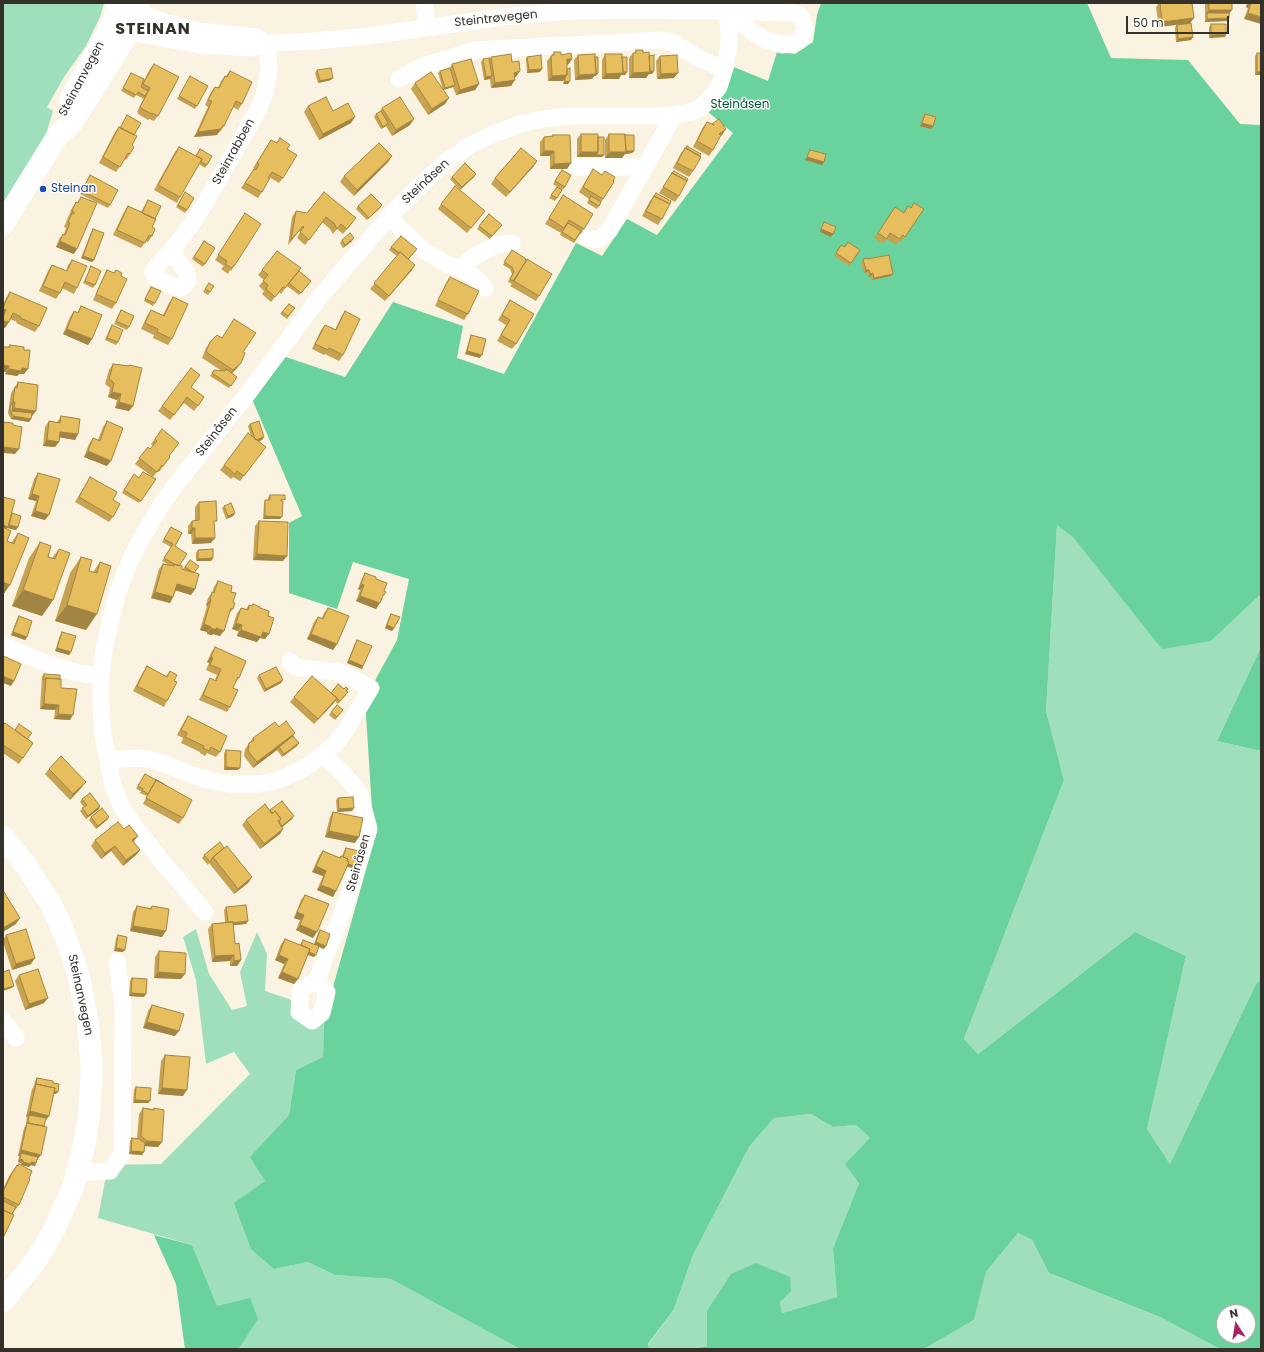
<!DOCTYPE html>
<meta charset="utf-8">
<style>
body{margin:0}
#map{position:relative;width:1264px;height:1352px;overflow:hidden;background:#fbf3e1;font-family:Poppins,sans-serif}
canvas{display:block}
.frame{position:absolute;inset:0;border:4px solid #34312a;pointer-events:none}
.north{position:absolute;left:1216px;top:1304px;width:40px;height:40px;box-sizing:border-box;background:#fff;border:1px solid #aeadaa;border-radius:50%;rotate:348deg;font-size:11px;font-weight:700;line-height:16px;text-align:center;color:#34312a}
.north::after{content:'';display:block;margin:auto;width:14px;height:18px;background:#ac2266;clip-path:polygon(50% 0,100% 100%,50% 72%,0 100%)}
.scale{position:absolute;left:1126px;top:16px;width:103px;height:18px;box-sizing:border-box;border:2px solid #34312a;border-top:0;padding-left:5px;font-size:12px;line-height:14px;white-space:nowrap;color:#34312a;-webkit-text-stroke:3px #fff;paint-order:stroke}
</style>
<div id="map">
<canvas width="1264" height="1352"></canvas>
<div class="frame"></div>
<div class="north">N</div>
<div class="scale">50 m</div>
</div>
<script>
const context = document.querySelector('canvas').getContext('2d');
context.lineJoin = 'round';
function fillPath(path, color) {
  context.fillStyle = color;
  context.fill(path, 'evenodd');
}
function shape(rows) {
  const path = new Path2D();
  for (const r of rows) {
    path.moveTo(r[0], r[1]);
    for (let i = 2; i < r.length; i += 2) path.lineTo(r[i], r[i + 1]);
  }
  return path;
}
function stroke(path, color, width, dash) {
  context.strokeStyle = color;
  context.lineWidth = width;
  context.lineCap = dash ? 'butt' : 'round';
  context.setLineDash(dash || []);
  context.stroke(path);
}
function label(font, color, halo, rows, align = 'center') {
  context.font = font + ' Poppins,sans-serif';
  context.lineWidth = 3;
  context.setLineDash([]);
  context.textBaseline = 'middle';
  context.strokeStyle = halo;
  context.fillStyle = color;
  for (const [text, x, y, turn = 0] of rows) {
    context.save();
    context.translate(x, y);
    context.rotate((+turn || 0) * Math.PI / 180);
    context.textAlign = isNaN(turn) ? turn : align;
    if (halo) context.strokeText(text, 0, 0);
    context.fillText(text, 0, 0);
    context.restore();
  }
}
const green = shape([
 [3,3,104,3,100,17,86,46,64,77,47,107,53,111,44,141,3,212],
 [1057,524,1211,641,1261,594,1261,647,1217,741,1261,751,1261,979,1256,984,1170,1164,1147,1129,1186,956,1135,932,978,1054,964,1039,1064,780,1046,711],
 [196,929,209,974,232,1010,247,1006,240,972,257,932,267,954,265,991,289,999,324,1019,323,1057,296,1070,289,1115,251,1157,265,1181,274,1269,308,1262,335,1275,391,1279,520,1349,240,1349,217,1307,192,1245,98,1218,108,1165,161,1164,250,1074,234,1052,206,1064,196,980,183,937],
 [811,1114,833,1127,856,1125,870,1138,859,1183,833,1248,837,1297,782,1313,780,1302,707,1311,707,1346,689,1349,649,1349,648,1345,674,1309,693,1255,749,1147,774,1118],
 [1018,1233,1032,1240,1049,1273,1160,1317,1220,1349,924,1349,974,1320,986,1272]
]);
const forest = shape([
 [821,3,1087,3,1111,58,1188,60,1240,124,1261,125,1261,594,1211,641,1162,649,1073,537,1057,525,1046,711,1064,780,964,1039,978,1054,1135,932,1186,956,1147,1129,1170,1164,1256,984,1261,979,1261,1349,1220,1349,1160,1317,1049,1273,1032,1240,1018,1233,986,1272,974,1320,924,1349,689,1349,707,1346,707,1311,731,1274,756,1263,790,1277,791,1291,780,1302,782,1313,837,1297,833,1248,859,1183,845,1164,870,1138,856,1125,833,1127,811,1114,774,1118,749,1147,693,1255,674,1309,648,1344,649,1349,520,1349,391,1279,335,1275,308,1262,274,1269,251,1249,234,1203,265,1181,250,1157,289,1115,296,1070,323,1057,324,1019,374,841,365,699,397,640,409,579,353,562,337,609,289,593,289,523,302,516,249,392,277,354,345,377,393,302,463,326,457,358,504,374,576,243,602,256,627,219,657,235,733,133,707,111,734,67,768,81,777,52,795,54,813,42,817,15],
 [1224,1312,1248,1312,1248,1336,1224,1336],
 [1261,647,1261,751,1217,741],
 [154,1235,192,1245,217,1306,250,1298,258,1319,239,1348,240,1349,185,1349,176,1284]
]);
const minor = shape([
 [424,3,427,27],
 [267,43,256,37,198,31,167,23,136,12,115,16,128,32,200,45,252,48,267,43,314,41,361,37,503,17,569,11,631,10,726,11,754,33,764,39,782,45,795,43,799,41,804,34,805,29,803,21,800,16,796,13,726,11,729,28,729,44,725,68,719,87,712,96,704,105,697,110,687,113,663,116,570,116,543,119,521,124,491,135,469,146,447,161,422,184,389,217,319,298,249,392,177,483,160,507,135,550,123,578,116,599,104,649,101,676,101,705,103,735,108,760,137,758,148,759,163,763,192,775,212,781,229,784,258,784,272,782,286,777,301,770,323,755,337,742,347,728,371,688,348,676,338,672,301,668,294,666,290,661],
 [399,79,423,66,476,50,661,40,674,43,700,59,714,65,725,68],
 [572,167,645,167],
 [389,217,423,250,447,264,461,269,470,274,480,282,485,288],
 [585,236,595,240,600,239,609,231,674,115],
 [171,251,185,270,187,275,188,281,185,285,180,288,173,286,155,277,153,273,154,269,171,251,194,221,219,179,259,108,264,96,269,71,267,43],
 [461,269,472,258,488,249,497,245,512,243],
 [3,645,45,663,78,673,101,676],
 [108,760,113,786,122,808,132,823,161,860,205,912],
 [317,981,327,992,322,1013,312,1021,299,1012,301,988,317,981,326,954,347,901,369,829,360,794,344,774,323,755],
 [3,1021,16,1038],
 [77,1172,92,1172,110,1171,122,1154,123,1007,117,962]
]);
const major = shape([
 [70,100,111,27,120,3],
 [3,224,58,135,71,124,113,58,128,32,139,3],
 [3,837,24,863,49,901,62,928,72,955,79,977,88,1024,92,1068,89,1117,84,1146,73,1187,54,1230,43,1249,31,1267,3,1301]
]);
const wall = shape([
 [1159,3,1192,3,1194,18,1190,23,1193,37,1191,40,1176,42,1175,28,1176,25,1159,27,1156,7],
 [1205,3,1233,3,1232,4,1228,21,1205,22],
 [1247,3,1261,3,1244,19,1248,8,1246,7],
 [1211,24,1226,34,1225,37,1209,38,1209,27],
 [636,50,649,56,654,71,652,74,649,74,646,78,629,78,629,58,633,53,634,53],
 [554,52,572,59,567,65,567,69,570,81,568,84,563,84,564,80,563,81,548,81,547,61],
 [1257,53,1261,53,1261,75,1255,75,1255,56],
 [605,54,622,57,627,72,625,75,621,75,619,79,602,79,602,60],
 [578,55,595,57,598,73,596,76,594,76,592,79,575,80,574,60],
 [660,56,674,78,657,79,656,61],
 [491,57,512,62,516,77,515,77,511,86,491,88,490,79,484,80,481,62,483,59,489,59],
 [527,57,540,72,527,73,526,59],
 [154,64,158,116,154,121,149,119,148,120,138,114,138,113,137,112,144,98,144,99,136,95,134,98,121,91,131,73,143,82,150,69],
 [452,64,479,84,475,90,456,95,453,87,443,90,445,104,428,115,411,89,415,83,443,90,438,73,440,71,450,68],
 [317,70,331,80,318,83,315,73],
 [230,71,242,104,238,110,233,107,224,126,220,132,219,131,217,135,194,137,208,107,205,105,211,92,215,87,218,88,221,81,225,76,226,76],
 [190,76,197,106,195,109,177,99],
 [308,106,333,111,351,123,319,140,304,112],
 [382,108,410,125,392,136,386,126,381,129,374,117,376,114,380,112],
 [925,114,931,129,920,126,923,116],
 [127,115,134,135,130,154,126,160,125,159,116,172,99,163,115,132,119,127,120,128],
 [707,122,712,124,726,129,721,135,713,150,709,156,693,147,703,127],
 [581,134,598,137,602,157,577,157,577,139],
 [609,134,634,151,632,153,625,154,622,158,605,158,605,140],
 [553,135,571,163,567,169,550,169,550,156,540,156,540,142,544,137,552,136],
 [280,138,287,149,283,178,279,183,269,177,262,192,258,198,241,188,254,169,255,170,253,168,271,140,277,143],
 [179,147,196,156,200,149,207,165,205,168,199,164,180,197,177,203,154,190,175,152],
 [685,148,693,171,689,177,673,168,681,153],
 [392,156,388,162,354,196,340,182,344,176],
 [537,161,533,167,506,197,491,184,495,178],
 [593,169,603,199,597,209,587,203,589,199,579,192],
 [560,173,565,187,563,190,553,184],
 [672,173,679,196,675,202,659,193],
 [90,175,110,205,108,208,80,194],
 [452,177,474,177,460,190,450,179],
 [557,187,562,190,555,201,549,198],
 [185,192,187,210,185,213,176,207],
 [324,192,352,223,343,234,337,229,333,234,330,229,322,222,305,245,297,238,300,232,299,231,288,245,292,217,296,211,307,213],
 [656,193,662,219,658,225,642,216,650,201],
 [563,195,584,229,581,234,580,234,574,243,560,235,561,233,545,224],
 [81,197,74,254,56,247,59,239,63,234,64,234,66,228,64,227,72,208,76,202,77,203],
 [148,200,155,219,152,227,152,236,148,242,146,241,141,248,113,235,124,212,128,206,141,212],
 [441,204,481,216,467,233,438,209],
 [358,206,380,208,367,220,356,209],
 [895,207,904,213,910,208,924,209,901,242,899,241,896,245,887,239,883,244,874,238],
 [245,213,235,265,231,271,230,270,228,274,221,269,224,266,215,260],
 [489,214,502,225,490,239,477,229],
 [93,229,94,260,92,262,81,258,91,232],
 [342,240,352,241,343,248,340,243],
 [204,241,215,248,203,267,192,259],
 [841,245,845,247,860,250,849,266,834,256],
 [391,247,417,249,409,259,412,270,385,301,370,289,397,256,389,250],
 [510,253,539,296,536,301,510,286,512,284,508,282,512,274,510,269,503,265],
 [863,259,891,276,872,280,871,276,868,277,867,272,864,273,861,262],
 [72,260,77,288,74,294,62,288,60,293,56,299,39,291,48,271,52,265,66,271,68,265],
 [91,266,95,285,93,288,83,283,90,269],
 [107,270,114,273,116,270,116,303,112,309,93,300,104,276],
 [262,270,299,271,309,283,299,295,287,286,281,294,279,292,271,302,262,294,264,291,259,286,264,280,258,275],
 [450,277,468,314,464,320,435,306,446,283],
 [209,283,214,286,208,295,203,292],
 [151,287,155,303,153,306,144,301],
 [10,292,39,326,35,332,16,323,17,322,10,319,5,328,3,327,3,305,6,298],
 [173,297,172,339,168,345,153,338,154,335,141,329,147,316,151,310,163,315,169,303],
 [510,300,516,344,512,349,497,341,506,325,498,320],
 [289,304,295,308,287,319,280,314],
 [81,306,92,339,88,345,63,334,70,317,74,311,77,313],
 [121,310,129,327,127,330,114,324],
 [345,311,343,355,339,361,325,354,324,355,312,349,321,330,325,325,335,330,341,317],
 [112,325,118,342,116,345,105,340,110,328],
 [471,335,480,358,465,354,470,338],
 [210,342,243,352,241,363,237,368,232,373,237,377,229,388,210,376,212,373,222,371,202,358,206,348],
 [10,345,24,350,28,369,24,374,19,374,17,376,5,374,6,372,3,371,3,347,8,347],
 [113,364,128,366,129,365,133,406,129,411,115,408,117,400,108,397,110,388,105,384,109,370],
 [18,382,36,411,32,416,31,416,31,419,29,422,11,419,8,413,11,393],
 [191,387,204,397,194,411,184,403,170,420,158,411,162,406],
 [61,416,78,434,75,440,60,437,59,442,55,447,43,446,45,427,49,421,57,422],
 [107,421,107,466,84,457,89,444,93,438,98,440,103,427],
 [250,424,264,437,262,440,258,441,262,452,240,481,233,477,231,479,220,470,224,465,251,436,248,426],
 [162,429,169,456,170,457,159,472,158,471,153,477,135,464,148,447,150,449,153,446,151,444],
 [38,473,45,520,31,516,36,501,28,499,34,479],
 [90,477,113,500,113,517,109,522,75,502],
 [132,477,156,479,139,503,122,493],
 [270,495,283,502,280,519,263,519,264,503,265,500,268,500,268,498],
 [3,497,12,513,18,527,16,530,7,528,7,541,11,543,18,533,3,595],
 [199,502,214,525,211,543,192,544,191,534,188,534,188,526,192,521,195,521,195,507],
 [224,506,235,513,233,516,226,519,222,508],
 [259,521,287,556,283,561,253,560,255,526],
 [169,530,175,546,179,566,182,569,183,569,190,560,194,573,195,589,191,595,176,590,173,597,170,603,151,598,159,569,163,564,169,565,162,561,171,547,162,542],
 [40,542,48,557,52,558,59,549,53,600,42,616,12,606,29,558],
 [198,550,213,558,211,561,196,561,196,553],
 [81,557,89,571,93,572,100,562,86,630,55,621,70,573],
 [365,573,376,579,380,601,376,609,356,601,360,590,358,589,362,578],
 [218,581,231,592,233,602,233,609,229,614,220,636,213,634,212,635,207,634,207,632,200,630,207,606,206,605,208,598,212,593,214,587],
 [253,604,260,608,268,616,265,639,260,638,257,642,237,636,238,631,232,629,237,613,241,608,246,609,249,605,252,606],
 [328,608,337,644,333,650,307,639,314,622,318,617,322,618,324,613],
 [391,614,394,628,392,631,385,628,389,617],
 [19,616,27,637,25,640,11,635,17,619],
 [62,632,71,652,69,655,55,651,60,635],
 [357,640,363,666,362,669,347,663,355,643],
 [215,647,239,678,235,683,233,688,230,707,227,712,199,700,210,678,215,680,217,675,206,670,209,663,207,662,211,653],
 [147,666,166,676,170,671,174,681,167,701,164,707,133,691,143,672],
 [44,674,60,679,61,688,70,720,54,719,55,710,40,709,42,677],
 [259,675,281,683,264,692,257,678],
 [346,691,346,695,338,704,335,701,314,724,290,702,294,697],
 [331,712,341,713,335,720,329,715],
 [188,716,220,752,216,757,207,753,205,756,200,753,200,752,181,743,183,738,177,735,184,722],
 [3,725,28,739,33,743,19,764,3,753],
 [279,727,293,736,299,743,297,746,282,757,277,750,253,768,244,756,245,749,253,738],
 [226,750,238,770,224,770,224,753],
 [49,769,82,787,70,800,45,774],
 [145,774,183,818,179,824,143,804,147,796,140,793,141,791,136,789],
 [338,798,352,811,337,812,336,800],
 [82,799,100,806,99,809,86,819,80,811,84,807,80,802],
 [270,810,294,816,292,819,282,827,280,834,260,849,242,825,246,820],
 [333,812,355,843,325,837,330,817],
 [91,817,109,817,107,820,96,829,89,820],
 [124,829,134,841,134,842,140,850,136,855,123,866,111,851,101,859,91,846,95,840],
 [224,848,252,877,248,883,234,894,209,863,208,865,202,858,204,855],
 [346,848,353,868,347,867,333,897,317,890,323,876,312,872,319,856,323,851,339,858,341,856,342,856,344,851],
 [305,895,313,938,296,930,300,920,294,918,301,900],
 [137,906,150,908,152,906,162,937,130,931,133,912],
 [226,907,246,924,233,925,235,944,241,960,237,966,230,966,230,961,212,962,208,929,212,924,225,922,224,910],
 [320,930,324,949,319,947,314,957,308,955,298,979,294,984,278,978,284,964,275,960,281,944,285,939,300,945,303,940,314,944,318,933],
 [6,935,31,964,12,970,3,942,3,940],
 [118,935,123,952,114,951,116,938],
 [159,951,181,979,154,978,155,957],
 [19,975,44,1003,25,1010,15,981],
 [132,978,144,997,129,996,130,981],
 [152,1005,175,1036,143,1028,148,1011],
 [165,1055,183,1096,158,1094,161,1061],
 [37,1078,53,1083,56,1094,53,1094,49,1116,45,1121,41,1155,37,1159,36,1163,35,1166,31,1165,29,1167,21,1165,21,1163,18,1162,19,1156,18,1156,24,1128,26,1125,27,1117,26,1117,32,1089,34,1086,35,1081],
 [136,1087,150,1101,148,1103,133,1103,134,1090],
 [143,1108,153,1109,154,1108,162,1142,158,1147,145,1146,142,1155,129,1154,130,1141,132,1138,137,1139,139,1114],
 [19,1164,19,1205,15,1210,14,1210,3,1238,3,1189,9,1176,17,1165,18,1166]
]);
const shadedWall = shape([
 [1248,3,1251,3,1248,8,1246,7],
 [1209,10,1232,10,1228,15,1207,13],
 [1248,13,1261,17,1261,24,1244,19],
 [1194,18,1190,23,1159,27,1162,22],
 [1229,18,1228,21,1205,22,1207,19],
 [1226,34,1225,37,1209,38,1211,35],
 [1193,37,1191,40,1176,42,1178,39],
 [567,59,572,59,568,65,564,65],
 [542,69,540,72,527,73,529,70],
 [520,71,516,77,510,78,514,73],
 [648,71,654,71,652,74,649,74,646,78,629,78,633,73],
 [627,72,625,75,621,75,619,79,602,79,606,74],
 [1257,72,1261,72,1261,75,1255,75],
 [598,73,596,76,594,76,592,79,575,80,579,75],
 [678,73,674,78,657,79,661,74],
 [567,75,563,81,548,81,552,76],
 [492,76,490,79,484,80,486,77],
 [333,78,331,80,318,83,320,81],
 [515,80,511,86,491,88,495,83],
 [570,81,568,84,563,84,565,82],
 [479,84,475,90,456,95,460,90],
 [455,85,453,87,443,90,445,88],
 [449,98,445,104,428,115,432,109],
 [355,117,351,123,319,140,323,134],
 [414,119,410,125,392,136,396,130],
 [388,123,386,126,381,129,383,127],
 [922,123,933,126,931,129,920,126],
 [221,129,217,135,194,137,198,132],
 [726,129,722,135,716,139,720,133],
 [544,151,554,151,550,156,540,156],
 [624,151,634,151,632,153,625,154,622,158,605,158,609,152],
 [581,152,598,152,604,155,602,157,577,157],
 [392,156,388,162,354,196,357,190],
 [807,157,824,162,822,165,805,160],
 [537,161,533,167,506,197,510,192],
 [571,163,567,169,550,169,554,164],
 [476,174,474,177,460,190,462,187],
 [382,205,380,208,367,220],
 [303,226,299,231,288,245,291,240],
 [821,229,833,234,831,237,820,232],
 [354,238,352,241,343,248,345,245],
 [60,241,77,249,74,254,56,247],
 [83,256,94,260,92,262,81,258],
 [415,265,412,270,385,301,389,296],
 [866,270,869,270,867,272,864,273],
 [873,273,871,276,868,277,870,274],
 [893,274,891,276,872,280,874,278],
 [3,309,6,310,3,314],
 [3,321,9,322,5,328,3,327],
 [67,329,92,339,88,345,63,334],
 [467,351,482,355,480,358,465,354],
 [241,363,237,368,229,376,233,370],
 [3,365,9,366,6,372,3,371],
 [22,368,28,369,24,374,19,374,17,376,5,374,9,369],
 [112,392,121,394,117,400,108,397],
 [13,401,15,402,11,407,11,404],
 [119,402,133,406,129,411,115,408],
 [14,408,36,411,32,416,10,413],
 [13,416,31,419,29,422,11,419],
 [60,432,78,434,75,440,57,437],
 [264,437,262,440,254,443,256,440],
 [47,440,59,442,55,447,43,446],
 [3,447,19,449,15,454,3,453],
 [88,451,111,461,107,466,84,457],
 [32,494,39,496,36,501,28,499],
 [35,511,49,515,45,520,31,516],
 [235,513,233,516,226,519,228,516],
 [265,516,282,517,280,519,263,519],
 [8,524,18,527,16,530,7,528,4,532,3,532,3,525],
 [192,528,195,528,191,534,188,534],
 [195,538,215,538,211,543,192,544],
 [257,554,287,556,283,561,253,560],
 [213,558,211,561,196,561,198,559],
 [3,582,10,585,3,595],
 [177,584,195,589,191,595,174,590],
 [361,584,364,585,360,590,358,589],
 [23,590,53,600,42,616,12,606],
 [155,592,173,597,170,603,151,598],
 [360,596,380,603,376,609,356,601],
 [210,600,211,600,207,606,206,605],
 [67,605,97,614,86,630,55,621],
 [236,623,242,625,238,631,232,629],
 [204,624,211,627,207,632,200,630],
 [387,625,394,628,392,631,385,628],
 [211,628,216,628,224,631,220,636,213,634,212,635,207,634],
 [241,630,263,632,269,634,265,639,260,638,257,642,237,636],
 [13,632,27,637,25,640,11,635],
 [311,634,337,644,333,650,307,639],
 [57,648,71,652,69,655,55,651],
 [211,657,213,658,209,663,207,662],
 [349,660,363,666,362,669,347,663],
 [3,676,14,681,11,686,3,683],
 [283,680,281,683,264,692,266,689],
 [337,698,333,704,314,724,318,719],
 [44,704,59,705,55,710,40,709],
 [58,714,73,715,70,720,54,719],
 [295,733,291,739,279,747,277,750,253,768,257,762],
 [299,743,297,746,282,757,284,754],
 [226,767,240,768,238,770,224,770],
 [86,782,82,787,70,800,73,794],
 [100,806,99,809,86,819,88,816],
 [354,808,352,811,337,812,339,809],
 [294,816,292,819,280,829,282,826],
 [109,817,107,820,96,829,98,826],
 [283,829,280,834,260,849,264,844],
 [329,831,359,837,355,843,325,837],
 [138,836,134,841,128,846,132,840],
 [115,846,111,851,101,859,105,853],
 [140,850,136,855,123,866,126,860],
 [346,863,355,866,353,868,344,866],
 [316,866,326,871,323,876,312,872],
 [252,877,248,883,234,894,238,889],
 [321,885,336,891,333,897,317,890],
 [297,912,304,915,300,920,294,918],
 [20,918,16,924,3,932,3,928],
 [248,921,246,924,226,926,228,923],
 [300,925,317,932,313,938,296,930],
 [133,926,166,931,162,937,130,931],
 [316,942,326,946,324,949,314,945],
 [116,948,125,950,123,952,114,951],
 [300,948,316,955,314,957,298,951],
 [234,955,230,961,212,962,215,956],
 [279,955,288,959,284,964,275,960],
 [35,958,31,964,12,970,16,964],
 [241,960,237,966,230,966,234,961],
 [158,972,185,974,181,979,154,978],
 [282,972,298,979,294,984,278,978],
 [14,986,12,988,3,991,3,989],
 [131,993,146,994,144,997,129,996],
 [48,998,44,1003,25,1010,29,1004],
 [147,1022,179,1031,175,1036,143,1028],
 [35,1088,58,1092,56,1094,34,1090],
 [162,1088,187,1090,183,1096,158,1094],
 [135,1100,150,1101,148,1103,133,1103],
 [30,1111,49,1116,45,1121,29,1115,27,1117,26,1117],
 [147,1141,162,1142,158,1147,143,1146],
 [21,1150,41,1155,37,1160,21,1153,19,1156,18,1156],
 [131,1151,144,1152,142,1155,129,1154],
 [20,1159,23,1160,21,1163,18,1162],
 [23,1162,31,1162,36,1163,35,1166,31,1165,29,1167,21,1165]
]);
const building = shape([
 [1160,3,1192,3,1194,18,1162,22,1160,3],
 [1209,3,1232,3,1232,10,1209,10,1209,3],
 [1251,3,1261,3,1261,17,1248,13,1251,3],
 [1207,13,1229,13,1229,18,1207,19,1207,13],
 [1191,23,1193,37,1178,39,1177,25,1191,23],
 [1211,24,1226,24,1226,34,1211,35,1211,24],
 [636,50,643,50,643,53,649,52,650,72,633,73,633,53,636,53,636,50],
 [554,52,561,52,561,55,571,53,572,59,567,59,567,75,552,76,551,56,554,55,554,52],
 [1257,53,1261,53,1261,72,1257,72,1257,53],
 [511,54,512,62,519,61,520,71,514,73,515,80,495,83,491,57,511,54],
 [595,54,596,74,579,75,578,55,595,54],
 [605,54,622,54,623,73,606,74,605,54],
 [541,55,542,69,529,70,527,57,541,55],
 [654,55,654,71,650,71,649,56,654,55],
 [677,55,678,73,661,74,660,56,677,55],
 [595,57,598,57,598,73,596,74,595,57],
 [622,57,627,57,627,72,623,72,622,57],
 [489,58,492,76,486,77,483,59,489,58],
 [471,59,479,84,460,90,452,64,471,59],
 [154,64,179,77,158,116,152,113,152,114,142,109,142,108,140,107,150,88,143,84,154,64],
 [331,68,333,78,320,81,317,70,331,68],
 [450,68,455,85,445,88,440,71,450,68],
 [570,68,570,81,565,82,565,77,567,75,567,69,570,68],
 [230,71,252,82,242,104,236,101,224,126,223,125,221,129,198,132,212,101,208,100,215,87,219,88,225,76,227,77,230,71],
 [431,72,449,98,432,109,415,83,431,72],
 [131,73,144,79,141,87,148,91,145,96,138,92,136,95,123,88,131,73],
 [190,76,208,86,197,106,179,96,190,76],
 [326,97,333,111,348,103,355,117,323,134,308,106,326,97],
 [400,97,414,119,396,130,382,108,400,97],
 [381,111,388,123,383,127,376,114,381,111],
 [925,114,936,117,933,126,922,123,925,114],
 [127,115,141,123,134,135,120,128,127,115],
 [719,119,726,129,719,134,721,135,713,150,697,141,707,122,714,125,712,124,719,119],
 [119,127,137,136,132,145,134,147,130,154,128,153,120,167,103,157,119,127],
 [581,134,598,134,598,152,581,152,581,134],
 [609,134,625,134,626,152,609,152,609,134],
 [553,135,570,135,571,163,554,164,554,151,544,151,544,137,553,136,553,135],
 [625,135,634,135,634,151,626,151,625,135],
 [598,137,604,137,604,155,596,155,598,152,598,137],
 [280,138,290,145,287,149,297,155,283,178,272,172,268,178,270,178,262,192,245,183,254,169,256,170,259,164,257,163,271,140,277,143,280,138],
 [379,143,392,156,357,190,344,176,379,143],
 [687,146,701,154,700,156,686,148,687,146],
 [179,147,202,159,180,197,158,185,179,147],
 [521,148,537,161,510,192,495,178,521,148],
 [685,148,701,157,693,171,677,163,685,148],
 [200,149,212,156,207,165,201,162,202,159,196,156,200,149],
 [810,150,826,154,824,162,807,157,810,150],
 [465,163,476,174,462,187,452,177,465,163],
 [593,169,602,175,605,171,615,177,613,181,614,182,603,199,583,187,593,169],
 [562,170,571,175,565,187,555,181,562,170],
 [674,171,688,179,687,181,672,173,674,171],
 [672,173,687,181,679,196,663,187,672,173],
 [90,175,118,190,110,205,82,191,90,175],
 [455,186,485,211,471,228,441,204,455,186],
 [557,187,562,190,557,198,551,195,557,187],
 [185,192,194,198,187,210,178,205,185,192],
 [324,192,356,218,347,229,341,224,337,229,334,223,326,217,309,240,300,232,304,227,303,226,291,240,296,211,307,213,324,192],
 [656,193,671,201,670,204,654,196,656,193],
 [371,194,382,205,369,218,358,206,371,194],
 [563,195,593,214,584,229,569,220,564,228,549,218,563,195],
 [591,196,601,202,599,206,589,200,591,196],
 [654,196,670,204,662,219,646,211,654,196],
 [81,197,97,203,77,249,60,241,63,234,65,235,70,223,68,222,72,213,74,214,74,212,72,211,76,202,78,203,81,197],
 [148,200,161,206,155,219,142,213,148,200],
 [914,203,924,209,905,237,903,235,900,239,890,233,887,239,878,233,895,207,904,213,908,206,911,208,914,203],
 [128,206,156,219,152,227,155,229,152,236,149,235,145,243,117,230,128,206],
 [245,213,261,224,235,265,234,265,232,268,225,264,227,261,218,255,245,213],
 [489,214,502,225,492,236,479,226,489,214],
 [824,222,836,227,833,234,821,229,824,222],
 [568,223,581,231,575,240,562,232,568,223],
 [93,229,104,233,94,260,83,256,93,229],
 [350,233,354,238,345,245,342,240,350,233],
 [401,236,417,249,408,259,400,252,399,253,391,247,401,236],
 [204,241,215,248,205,264,194,257,204,241],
 [848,242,860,250,851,263,836,253,841,245,845,247,848,242],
 [512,250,525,258,526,261,513,281,510,279,514,272,512,267,504,262,512,250],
 [277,251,301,268,285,288,283,287,275,297,266,289,268,285,263,281,268,275,262,270,277,251],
 [400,252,415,265,389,296,374,283,400,252],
 [889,255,893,274,874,278,873,273,870,274,869,270,866,270,863,259,868,258,868,259,889,255],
 [527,259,552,274,539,296,514,281,527,259],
 [72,260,87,266,77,288,65,282,60,293,43,286,52,265,67,271,72,260],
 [91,266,101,271,95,285,85,281,91,266],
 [107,270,114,273,116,270,122,273,121,276,127,279,116,303,96,294,107,270],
 [299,271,311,281,301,293,289,283,299,271],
 [450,277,479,291,468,314,438,300,450,277],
 [209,283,214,286,210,292,205,289,209,283],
 [151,287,161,291,155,303,145,299,151,287],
 [10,292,47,308,39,326,20,318,21,317,13,313,9,322,3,321,3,317,6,310,3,309,3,308,10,292],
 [173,297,188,304,172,339,157,332,158,329,145,323,151,310,164,316,173,297],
 [510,300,534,314,516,344,501,335,510,320,502,315,510,300],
 [289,304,295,308,288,316,282,312,289,304],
 [81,306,102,315,92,339,67,329,74,311,78,313,81,306],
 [121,310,134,316,129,327,116,321,121,310],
 [345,311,360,319,343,355,329,348,328,350,315,344,325,325,336,330,345,311],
 [234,319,256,333,243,352,245,353,241,363,233,370,206,352,210,342,217,335,222,338,234,319],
 [112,325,123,330,118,342,107,338,112,325],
 [471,335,486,339,482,355,467,351,471,335],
 [10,345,24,347,24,350,30,350,28,369,22,368,21,371,9,369,9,366,3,365,3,347,10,347,10,345],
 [113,364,129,366,129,365,142,368,133,406,119,402,121,394,112,392,114,383,109,379,113,364],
 [191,368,200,375,191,387,204,397,198,406,187,397,174,415,162,406,191,368],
 [226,369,237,377,231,386,212,373,214,370,225,371,226,369],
 [18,382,38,385,36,411,14,408,15,402,13,401,15,387,17,388,18,382],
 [11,404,13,404,12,411,32,413,31,419,13,416,10,410,11,404],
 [61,416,80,419,78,434,60,432,59,442,47,440,49,421,60,423,61,416],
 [107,421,123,428,111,461,88,451,93,438,100,441,107,421],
 [259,421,264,437,256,440,255,439,250,424,259,421],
 [3,422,13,423,13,425,22,427,19,449,3,447,3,422],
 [162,429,179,443,169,456,170,457,163,466,162,465,157,472,139,458,148,447,150,449,157,441,155,439,162,429],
 [248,433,266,447,244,476,237,471,235,474,224,465,248,433],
 [143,472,156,479,141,501,124,490,134,474,139,478,143,472],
 [38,473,60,479,49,515,35,511,39,496,32,494,38,473],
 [90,477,117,492,113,500,120,504,113,517,79,497,90,477],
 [270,495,285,495,285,500,281,499,281,501,283,501,282,517,265,516,265,500,270,500,270,495],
 [3,497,15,500,8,527,3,525,3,497],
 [216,501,217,521,214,521,215,538,195,538,195,528,192,528,192,521,199,520,199,502,216,501],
 [231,503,235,513,228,516,224,506,231,503],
 [12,513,21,516,18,527,9,525,12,513],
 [259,521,288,522,287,556,257,554,259,521],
 [3,527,11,531,7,541,14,544,18,533,29,538,10,585,3,582,3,527],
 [171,527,182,533,175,546,187,554,179,566,174,564,164,558,173,544,164,539,171,527],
 [40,542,51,546,48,557,55,559,59,549,70,553,53,600,23,590,40,542],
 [213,549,213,558,198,559,198,550,213,549],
 [81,557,92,560,89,571,97,573,100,562,111,566,97,614,67,605,81,557],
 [190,560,199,566,194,573,185,567,190,560],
 [163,564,174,566,174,564,182,566,182,569,199,574,195,589,177,584,173,597,155,592,163,564],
 [365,573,376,577,376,579,387,583,384,591,386,592,384,595,383,595,380,603,360,596,364,585,361,584,365,573],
 [218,581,232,586,231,592,236,593,233,602,235,603,233,609,231,608,224,631,216,628,216,630,211,628,211,627,204,624,211,600,210,600,212,592,214,593,218,581],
 [253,604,260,607,260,608,269,611,268,616,274,618,269,634,263,632,261,637,241,630,242,625,236,623,241,608,248,610,249,605,252,606,253,604],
 [328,608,349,616,337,644,311,634,318,617,323,619,328,608],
 [391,614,400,617,394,628,387,625,391,614],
 [19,616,32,621,27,637,13,632,19,616],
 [62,632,76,636,71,652,57,648,62,632],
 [357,640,372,646,363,666,349,660,357,640],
 [215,647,246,661,239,678,238,677,233,688,238,690,230,707,203,695,210,678,216,681,221,669,210,665,213,658,211,657,215,647],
 [3,656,21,664,14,681,3,676,3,656],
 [147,666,167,677,170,671,177,675,174,681,177,682,167,701,137,686,147,666],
 [276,667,283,680,266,689,259,675,276,667],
 [44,674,60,675,60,679,46,678,44,680,44,674],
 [312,676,337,698,318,719,294,697,312,676],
 [46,678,61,679,61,688,77,689,73,715,58,714,59,705,44,704,46,678],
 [338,684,344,689,346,687,348,689,346,691,348,692,340,701,331,693,338,684],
 [337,705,343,710,337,717,331,712,337,705],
 [188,716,227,736,220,752,211,747,209,751,203,748,204,746,185,737,187,733,181,730,188,716],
 [286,721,295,733,257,762,248,751,249,743,254,740,253,738,275,722,279,727,286,721],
 [5,723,33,743,23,758,3,745,3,725,5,723],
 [19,724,32,733,27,739,15,730,19,724],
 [293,736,299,743,284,754,279,747,293,736],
 [226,750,241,751,240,768,226,767,226,750],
 [61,756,86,782,73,794,49,769,61,756],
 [145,774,164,784,156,780,148,794,142,790,143,789,138,786,145,774],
 [156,780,192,800,183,818,146,798,156,780],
 [90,793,100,806,88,816,82,808,87,805,82,799,90,793],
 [353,797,354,808,339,809,338,798,353,797],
 [282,801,294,816,282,826,279,821,281,819,275,811,273,813,270,810,282,801],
 [265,804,272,814,275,811,281,819,278,821,283,829,264,844,246,820,265,804],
 [102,808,109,817,98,826,91,817,102,808],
 [333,812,363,818,359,837,329,831,333,812],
 [118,822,124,829,129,825,138,836,132,840,140,850,126,860,115,846,105,853,95,840,118,822],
 [220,842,224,848,213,857,210,862,204,855,220,842],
 [227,846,252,877,238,889,213,857,227,846],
 [346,848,359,851,355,866,348,864,349,862,347,861,348,859,343,857,346,848],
 [323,851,340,858,341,856,348,859,347,861,349,862,336,891,321,885,326,871,316,866,323,851],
 [4,892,20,918,3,928,3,893,4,892],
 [305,895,329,904,317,932,300,925,304,915,297,912,305,895],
 [246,905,248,921,233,923,233,922,228,922,226,907,246,905],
 [137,906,151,909,152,906,169,909,166,931,133,926,137,906],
 [233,922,235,944,239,943,241,960,234,961,234,955,215,956,212,924,233,922],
 [26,929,35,958,16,964,6,935,26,929],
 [320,930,330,934,326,946,316,942,320,930],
 [118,935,127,937,125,950,116,948,118,935],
 [285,939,310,949,298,979,282,972,288,959,279,955,285,939],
 [303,940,319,946,316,955,309,952,310,949,301,945,303,940],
 [159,951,186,953,185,974,158,972,159,951],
 [38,969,48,998,29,1004,19,975,38,969],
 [9,970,14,986,3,989,3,972,9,970],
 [132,978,147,979,146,994,131,993,132,978],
 [152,1005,184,1014,179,1031,147,1022,152,1005],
 [165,1055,190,1057,187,1090,162,1088,165,1055],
 [37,1078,53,1081,53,1083,59,1084,58,1092,54,1091,55,1088,36,1084,37,1078],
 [36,1084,55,1088,49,1116,30,1111,36,1084],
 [136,1087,151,1088,150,1101,135,1100,136,1087],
 [143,1108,154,1110,154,1108,164,1110,162,1142,147,1141,141,1136,143,1108],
 [29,1115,46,1118,44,1126,28,1123,29,1115],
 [27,1123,47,1127,41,1155,21,1150,27,1123],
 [132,1138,139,1139,145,1143,144,1152,131,1151,132,1138],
 [21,1153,38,1157,36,1163,31,1162,31,1164,23,1162,23,1160,20,1159,21,1153],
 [19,1164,32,1171,29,1178,30,1179,19,1205,3,1197,3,1192,13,1171,14,1171,17,1165,18,1166,19,1164],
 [3,1201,16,1207,12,1214,3,1210,3,1201],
 [3,1210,14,1215,3,1238,3,1210]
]);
const markers = [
 [43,189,4,"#1a4fb4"]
];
const streetNames = [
 ["Steintrøvegen",496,19,-6],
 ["Steinanvegen",82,79,-62],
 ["Steinrabben",234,152,-61],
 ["Steinåsen",426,182,-43],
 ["Steinåsen",217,432,-52],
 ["Steinåsen",359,863,-74],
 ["Steinanvegen",80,995,78]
];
const parkNames = [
 ["Steinåsen",740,105]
];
const transitNames = [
 ["Steinan",51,189]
];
const districtNames = [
 ["STEINAN",153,30]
];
fillPath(green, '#9fdfbb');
fillPath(forest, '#6ad29d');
stroke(minor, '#fff', 17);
stroke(major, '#fff', 22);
fillPath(wall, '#c7a351');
fillPath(shadedWall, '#a28542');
fillPath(building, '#e7be5e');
stroke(building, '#a28542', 1);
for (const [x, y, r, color] of markers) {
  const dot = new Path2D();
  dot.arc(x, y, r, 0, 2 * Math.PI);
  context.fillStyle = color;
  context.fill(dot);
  stroke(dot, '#fff', 1.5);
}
label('12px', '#34312a', '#fff', streetNames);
label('12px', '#005635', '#fff', parkNames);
label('12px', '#164399', '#fff', transitNames, 'left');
context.letterSpacing = '1px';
label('bold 16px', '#34312a', '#fff', districtNames);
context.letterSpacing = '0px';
</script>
